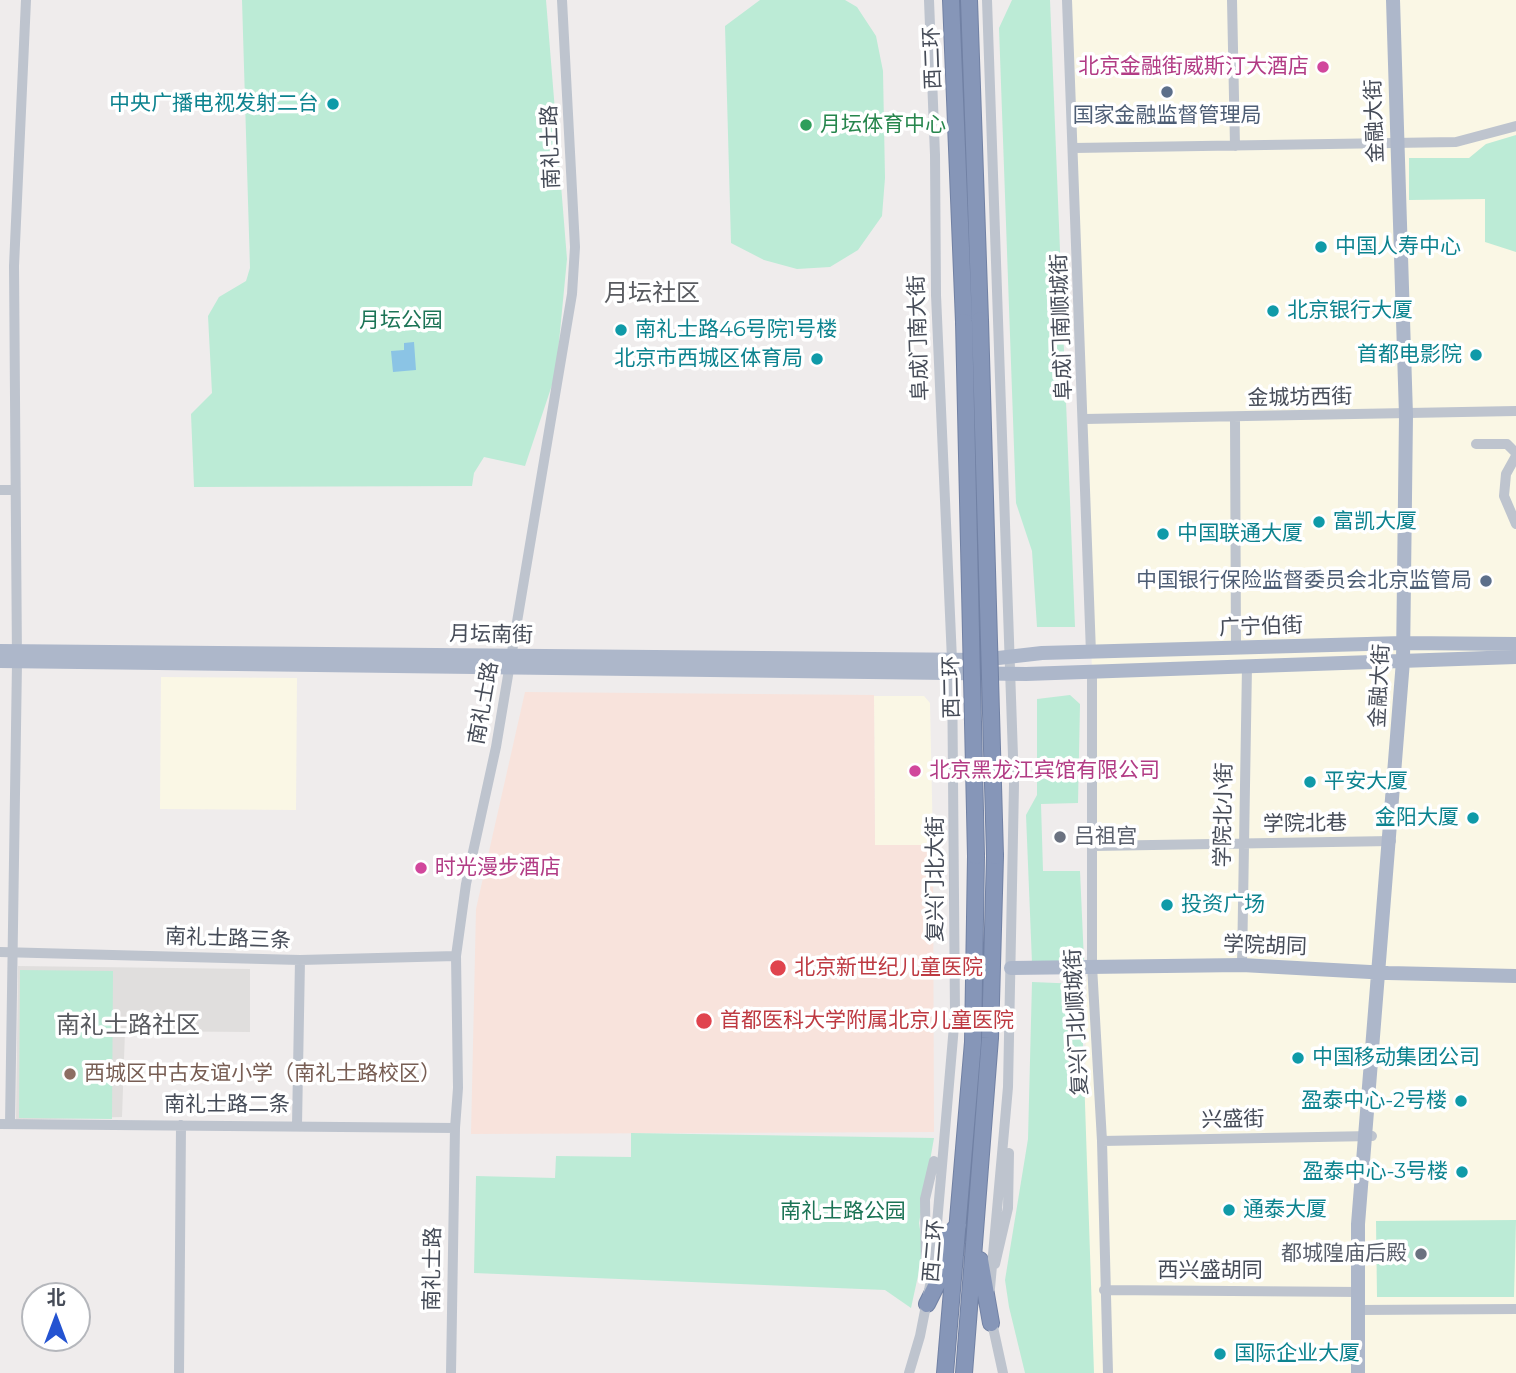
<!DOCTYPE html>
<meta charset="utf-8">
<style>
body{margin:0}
#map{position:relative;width:1516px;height:1373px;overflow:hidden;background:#efecec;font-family:Montserrat,"Noto Sans SC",sans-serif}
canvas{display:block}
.north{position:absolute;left:21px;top:1282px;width:70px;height:70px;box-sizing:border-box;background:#fff;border:2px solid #b5b7bc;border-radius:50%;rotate:0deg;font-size:19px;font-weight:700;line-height:28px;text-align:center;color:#464c58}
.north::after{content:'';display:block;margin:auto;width:24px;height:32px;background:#2453d1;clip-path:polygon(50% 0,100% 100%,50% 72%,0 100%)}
</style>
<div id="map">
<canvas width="1516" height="1373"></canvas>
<div class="north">北</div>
</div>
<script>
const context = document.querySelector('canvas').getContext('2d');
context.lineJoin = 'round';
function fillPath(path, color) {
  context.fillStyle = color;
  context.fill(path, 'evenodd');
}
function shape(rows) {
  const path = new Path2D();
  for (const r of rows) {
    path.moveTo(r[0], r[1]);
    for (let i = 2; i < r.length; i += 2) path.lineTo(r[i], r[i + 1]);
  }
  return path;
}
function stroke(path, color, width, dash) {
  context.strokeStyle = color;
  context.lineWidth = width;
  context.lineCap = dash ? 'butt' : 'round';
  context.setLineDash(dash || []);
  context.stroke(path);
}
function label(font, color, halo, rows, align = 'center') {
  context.font = font + ' Montserrat,"Noto Sans SC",sans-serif';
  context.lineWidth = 7;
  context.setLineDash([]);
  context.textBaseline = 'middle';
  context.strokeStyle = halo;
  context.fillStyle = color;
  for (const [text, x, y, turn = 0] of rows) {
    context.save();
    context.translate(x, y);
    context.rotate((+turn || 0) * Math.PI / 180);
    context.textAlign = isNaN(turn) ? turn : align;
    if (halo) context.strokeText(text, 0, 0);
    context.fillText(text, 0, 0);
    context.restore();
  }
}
const commercial = shape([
 [1067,0,1516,0,1516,1373,1080,1373,1092,670],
 [161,677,297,678,296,810,160,809],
 [874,696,924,696,930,703,933,845,875,845]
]);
const education = shape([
 [18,966,250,969,250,1032,125,1031,122,1117,16,1120]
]);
const medical = shape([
 [525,692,874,695,875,845,933,845,934,1132,471,1134,476,909]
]);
const green = shape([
 [242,0,546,0,567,259,556,373,525,466,484,457,474,473,472,486,194,487,191,414,212,393,208,316,219,297,246,281,250,268],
 [760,0,845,0,857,7,876,36,883,71,885,178,882,216,858,250,830,267,797,269,764,260,731,243,725,26],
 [1012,0,1050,0,1075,627,1037,627,1032,551,1016,503,999,28],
 [1516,135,1516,252,1485,242,1485,199,1409,200,1409,158,1469,158,1486,144],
 [1070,695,1080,704,1078,803,1041,804,1043,871,1080,871,1084,961,1032,963,1026,815,1037,795,1037,699],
 [20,970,113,971,112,1119,19,1118],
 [1032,982,1081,984,1094,1373,1025,1373,1009,1307,1005,1280,1028,1139],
 [631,1133,934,1138,919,1223,922,1242,921,1262,911,1308,885,1290,474,1273,476,1176,555,1178,556,1156,631,1157],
 [1516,1220,1514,1297,1377,1297,1376,1221]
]);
const water = shape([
 [414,342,416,370,393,372,391,351,404,350,404,343]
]);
const minor = shape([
 [987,0,1014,785,1008,1087,990,1288],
 [1067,0,1091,653],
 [1232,0,1235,146],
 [1074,148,1456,142,1516,126],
 [1235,418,1236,649],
 [1085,419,1516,411],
 [1476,444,1507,444,1516,453],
 [1516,456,1506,474,1504,496,1516,524],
 [0,490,15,490],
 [977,572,982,667],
 [1092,670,1092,966,1102,1141,1108,1373],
 [1093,846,1391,841],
 [0,952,300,960,456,956],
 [1242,965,1247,666],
 [0,1124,455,1128],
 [10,1124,17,662,14,266,26,0],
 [297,1125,300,960],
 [1102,1141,1372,1136],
 [995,1264,1008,1208,1009,1153],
 [926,1276,925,1199,934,1161],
 [1104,1290,1359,1292],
 [1359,1310,1516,1309],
 [991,1318,1003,1373],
 [179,1373,181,1125],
 [451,1373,455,1128,458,1088,456,956,466,884,496,747,572,294,575,247,562,0],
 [909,1373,920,1336,933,1270,955,1014,952,660,936,295,935,155,929,0]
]);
const major = shape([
 [0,651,981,660,1042,653,1403,643,1516,644],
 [0,661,1026,674,1516,657],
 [1011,968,1242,965,1388,973,1516,976],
 [1358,1373,1358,1224,1403,661,1406,415,1393,0]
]);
const highway = shape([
 [951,0,964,322],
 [969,0,980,320],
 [980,1260,991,1323],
 [927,1304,940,1278,945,1240,958,1225],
 [945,1373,973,1042,976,856],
 [964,1373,990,1038,995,856]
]);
const highwayBridge = shape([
 [980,320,995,856],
 [964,322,976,856]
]);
const markers = [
 [1323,67,7,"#d1479c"],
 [1167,92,7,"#5c6f8a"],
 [333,104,7,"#0f9aa8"],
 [806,125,7,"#2e9e5b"],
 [1321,247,7,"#0f9aa8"],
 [1273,311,7,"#0f9aa8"],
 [621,330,7,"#0f9aa8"],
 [1476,355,7,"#0f9aa8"],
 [817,359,7,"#0f9aa8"],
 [1319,522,7,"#0f9aa8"],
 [1163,534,7,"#0f9aa8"],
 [1486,581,7,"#5c6f8a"],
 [915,771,7,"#d1479c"],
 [1310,782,7,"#0f9aa8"],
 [1473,818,7,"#0f9aa8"],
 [1060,837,7,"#6b7280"],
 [421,868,7,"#d1479c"],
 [1167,905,7,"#0f9aa8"],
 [778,968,9,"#e0444e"],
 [704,1021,9,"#e0444e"],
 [1298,1058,7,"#0f9aa8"],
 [70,1074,7,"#8d6e63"],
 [1461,1101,7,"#0f9aa8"],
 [1462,1172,7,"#0f9aa8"],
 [1229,1210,7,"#0f9aa8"],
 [1421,1254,7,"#6b7280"],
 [1220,1354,7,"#0f9aa8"]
];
const streetNames = [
 ["西二环",933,58,-92],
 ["金融大街",1375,121,-92],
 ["南礼士路",551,147,-92],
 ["阜成门南顺城街",1062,327,-92],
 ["阜成门南大街",919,338,-92],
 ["金城坊西街",1300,398,-1],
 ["广宁伯街",1261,627,-2],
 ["月坛南街",491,635,1],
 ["金融大街",1380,686,-87],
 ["西二环",952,687,-91],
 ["南礼士路",484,703,-80],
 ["学院北小街",1224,815,-89],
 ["学院北巷",1305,824,-1],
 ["复兴门北大街",936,879,-90],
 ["南礼士路三条",228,939,2],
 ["学院胡同",1265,946,2],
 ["复兴门北顺城街",1077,1022,-93],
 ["南礼士路二条",227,1105],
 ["兴盛街",1233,1120,-1],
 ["西二环",934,1251,-85],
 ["南礼士路",433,1269,-89],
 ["西兴盛胡同",1210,1271]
];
const hotelNames = [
 ["北京金融街威斯汀大酒店",1309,67,"right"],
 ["北京黑龙江宾馆有限公司",929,771],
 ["时光漫步酒店",435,868]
];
const cultureNames = [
 ["中央广播电视发射二台",319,104,"right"],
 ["中国人寿中心",1335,247],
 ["北京银行大厦",1287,311],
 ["南礼士路46号院1号楼",635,330],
 ["首都电影院",1462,355,"right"],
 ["北京市西城区体育局",803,359,"right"],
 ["富凯大厦",1333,522],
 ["中国联通大厦",1177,534],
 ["平安大厦",1324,782],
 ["金阳大厦",1459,818,"right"],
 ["投资广场",1181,905],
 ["中国移动集团公司",1312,1058],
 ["盈泰中心-2号楼",1447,1101,"right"],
 ["盈泰中心-3号楼",1448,1172,"right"],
 ["通泰大厦",1243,1210],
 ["国际企业大厦",1234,1354]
];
const serviceNames = [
 ["国家金融监督管理局",1167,116],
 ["中国银行保险监督委员会北京监管局",1472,581,"right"]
];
const leisureNames = [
 ["月坛体育中心",820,125]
];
const parkNames = [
 ["月坛公园",401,321],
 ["南礼士路公园",843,1212]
];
const worshipNames = [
 ["吕祖宫",1074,837],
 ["都城隍庙后殿",1407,1254,"right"]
];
const healthNames = [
 ["北京新世纪儿童医院",794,968],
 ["首都医科大学附属北京儿童医院",720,1021]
];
const educationNames = [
 ["西城区中古友谊小学（南礼士路校区）",84,1074]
];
const quarterNames = [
 ["月坛社区",652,294],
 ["南礼士路社区",128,1026]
];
fillPath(commercial, '#faf7e5');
fillPath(education, '#e0dedd');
fillPath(medical, '#f8e3dc');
fillPath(green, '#bcebd6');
fillPath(water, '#8bc4e5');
stroke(highway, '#7181a4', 18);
stroke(minor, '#bec4ce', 10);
stroke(major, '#adb7ca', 14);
stroke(highway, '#8696b8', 16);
stroke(highwayBridge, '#7181a4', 18, []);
stroke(highwayBridge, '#8696b8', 16);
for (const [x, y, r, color] of markers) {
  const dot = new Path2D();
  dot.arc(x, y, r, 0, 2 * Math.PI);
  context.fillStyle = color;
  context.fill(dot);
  stroke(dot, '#fff', 2.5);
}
label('21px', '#464c58', '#fff', streetNames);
label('21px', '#b23c85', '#fff', hotelNames, 'left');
label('21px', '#0d838f', '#fff', cultureNames, 'left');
label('21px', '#4e5e75', '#fff', serviceNames);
label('21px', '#27864d', '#fff', leisureNames, 'left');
label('21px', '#1c7456', '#fff', parkNames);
label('21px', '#5b616d', '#fff', worshipNames, 'left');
label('21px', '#be3a42', '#fff', healthNames, 'left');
label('21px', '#785e54', '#fff', educationNames, 'left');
label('24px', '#595b60', '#fff', quarterNames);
</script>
